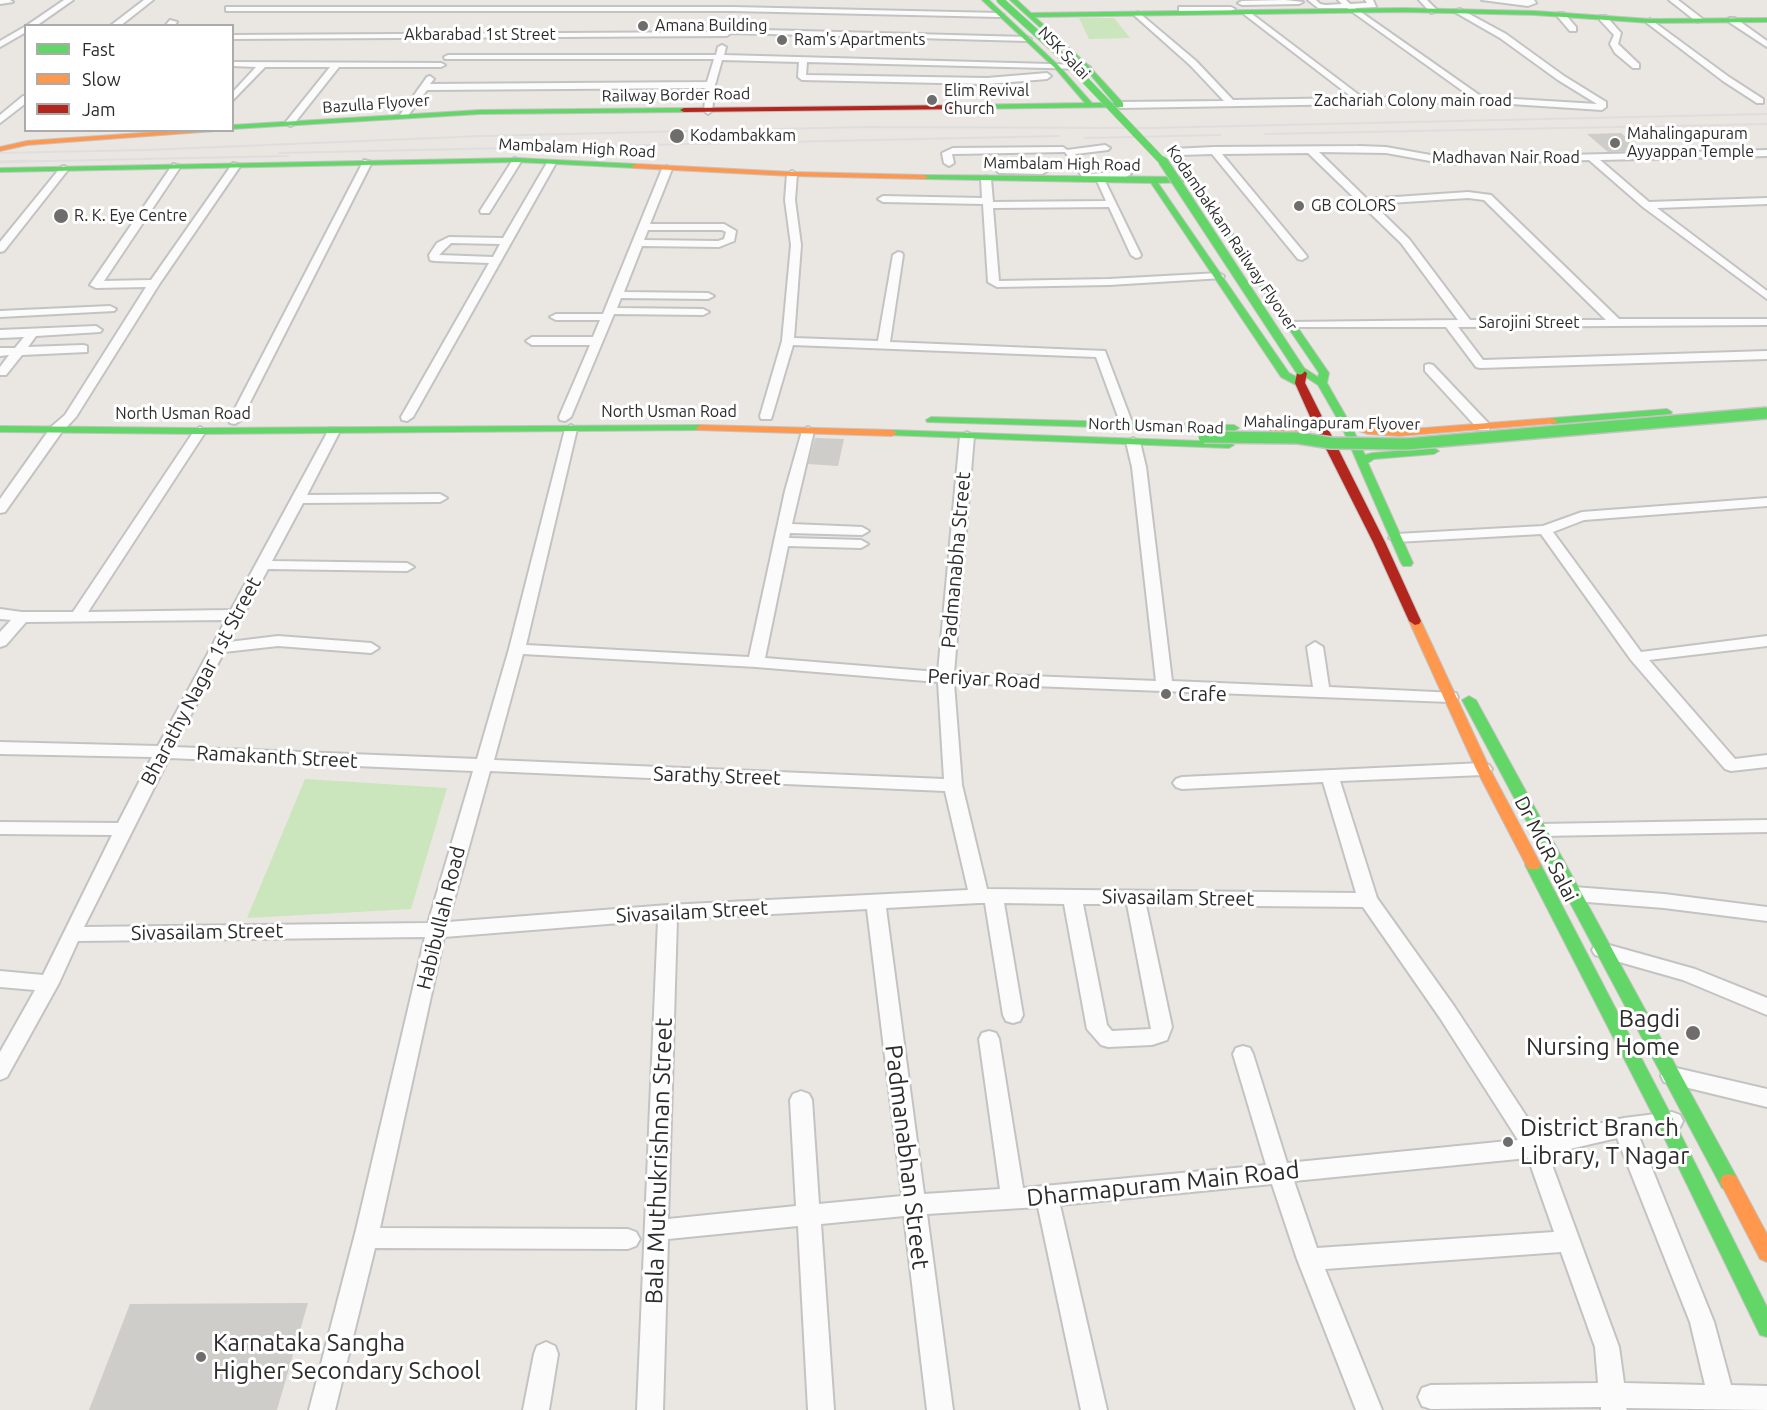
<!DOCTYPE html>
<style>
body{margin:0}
#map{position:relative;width:1767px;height:1410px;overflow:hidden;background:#eae7e2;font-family:Ubuntu,sans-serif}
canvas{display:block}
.legend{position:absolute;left:24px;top:24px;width:210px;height:108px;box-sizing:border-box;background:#fff;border:2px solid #ababab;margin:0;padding:8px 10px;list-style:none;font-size:18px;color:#2c2c2c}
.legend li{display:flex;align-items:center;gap:12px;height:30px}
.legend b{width:30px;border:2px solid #ababab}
</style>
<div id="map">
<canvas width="1767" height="1410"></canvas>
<ul class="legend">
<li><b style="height:8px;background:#63d668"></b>Fast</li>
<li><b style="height:8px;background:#ff974d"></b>Slow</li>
<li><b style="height:8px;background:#b3261e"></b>Jam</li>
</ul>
</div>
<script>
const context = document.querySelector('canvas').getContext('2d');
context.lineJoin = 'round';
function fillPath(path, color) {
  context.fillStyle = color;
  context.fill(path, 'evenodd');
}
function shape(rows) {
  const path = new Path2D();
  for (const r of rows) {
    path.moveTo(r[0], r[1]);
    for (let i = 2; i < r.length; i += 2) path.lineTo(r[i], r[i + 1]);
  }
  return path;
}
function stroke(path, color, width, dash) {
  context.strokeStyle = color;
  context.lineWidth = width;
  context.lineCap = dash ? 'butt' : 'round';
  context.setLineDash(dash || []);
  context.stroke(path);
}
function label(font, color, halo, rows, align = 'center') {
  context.font = font + ' Ubuntu,sans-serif';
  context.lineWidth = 6;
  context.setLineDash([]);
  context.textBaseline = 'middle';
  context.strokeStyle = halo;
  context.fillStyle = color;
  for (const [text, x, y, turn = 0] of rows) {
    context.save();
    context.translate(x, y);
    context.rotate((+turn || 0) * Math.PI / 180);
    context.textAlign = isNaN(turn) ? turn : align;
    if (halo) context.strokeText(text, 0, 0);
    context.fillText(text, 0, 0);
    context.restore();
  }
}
const green = shape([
 [1079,18,1114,18,1130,38,1089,39],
 [305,779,447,788,411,909,247,918]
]);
const building = shape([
 [1621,133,1643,151,1608,152,1587,134],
 [815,438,844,439,838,466,808,464],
 [308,1303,277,1410,89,1410,130,1304]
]);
const street = shape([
 [0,0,10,0,13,2,0,4,0,0],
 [64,0,73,0,36,26,26,26,64,0],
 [144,0,153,0,120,26,110,26,144,0],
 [1285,0,1303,2,1299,4,1242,5,1238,3,1242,1,1285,0],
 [1308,0,1316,0,1320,4,1326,5,1342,4,1338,0,1346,0,1350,4,1367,3,1365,0,1373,0,1376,7,1355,8,1482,97,1597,104,1558,80,1500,38,1453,11,1460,9,1506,34,1564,76,1606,102,1606,107,1602,110,1480,102,1120,108,1116,105,1120,102,1224,101,1190,65,1135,16,1134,14,1138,12,1196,61,1233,100,1353,98,1245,15,1244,13,1248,11,1363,98,1471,97,1347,8,1318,8,1308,0],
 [1419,0,1427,0,1438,11,1431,13,1419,0],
 [1482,0,1534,0,1536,3,1528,6,1482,0],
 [1669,0,1678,0,1704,20,1697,22,1669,0],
 [229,7,733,7,1000,13,1004,15,1000,17,733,11,226,11,226,7,229,7],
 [1182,7,1231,7,1235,9,1231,11,1179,11,1179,7,1182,7],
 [1558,13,1564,13,1576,27,1576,31,1570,31,1558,17,1558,13],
 [1600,16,1606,16,1621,33,1618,44,1639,64,1639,68,1633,68,1615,53,1610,44,1614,35,1600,20,1600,16],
 [1729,18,1735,18,1767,41,1767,47,1729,22,1729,18],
 [1650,19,1729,77,1763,99,1763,103,1757,103,1723,81,1647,23,1646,21,1650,19],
 [170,20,177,22,174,26,165,26,170,20],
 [26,26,26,32,0,47,0,41,26,26],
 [726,29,1027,37,1031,39,1027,41,731,33,727,36,232,39,232,35,726,32,726,29],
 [722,45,726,47,724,55,1086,65,1090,67,1086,69,807,62,806,75,987,78,1047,73,1051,76,1047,79,987,84,802,80,798,77,799,62,722,60,715,85,712,111,708,114,704,111,706,88,427,90,407,117,400,115,427,77,430,76,434,79,430,84,707,82,714,59,445,59,444,57,448,55,716,55,718,47,722,45],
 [232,62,441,63,445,65,441,67,339,67,293,125,290,126,285,123,330,67,265,67,232,101,232,93,256,67,232,66,232,62],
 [23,96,26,96,26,103,0,123,0,115,23,96],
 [1105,145,1110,148,1108,150,1075,154,1090,174,1126,171,1131,174,1126,177,1104,179,1141,255,1140,257,1136,258,1131,255,1109,207,993,208,999,281,1109,279,1219,273,1224,276,1223,278,1109,285,997,287,988,282,983,204,883,202,878,199,883,196,982,198,981,179,986,176,991,179,993,202,1106,201,1097,181,1098,179,1084,179,1065,152,954,154,952,154,954,163,949,166,944,163,942,153,953,148,1063,147,1067,150,1105,145],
 [1359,146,1386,147,1447,158,1767,150,1767,156,1600,160,1649,202,1767,198,1767,204,1657,208,1767,291,1767,299,1643,207,1589,160,1447,164,1386,153,1319,152,1367,199,1468,192,1491,195,1619,319,1767,319,1767,325,1458,327,1483,360,1767,351,1767,359,1480,368,1476,367,1446,327,1286,327,1284,325,1290,322,1458,320,1401,243,1308,153,1222,154,1306,255,1307,257,1302,260,1298,259,1212,154,1180,155,1196,179,1191,182,1188,181,1168,152,1173,149,1214,147,1359,146],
 [1468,198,1484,200,1606,320,1470,320,1409,239,1373,204,1468,198],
 [514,158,522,160,489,213,481,213,480,211,514,158],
 [364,160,372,162,241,420,235,424,230,423,229,420,364,160],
 [548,161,556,163,413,417,407,421,402,420,401,417,489,263,434,261,430,260,429,255,437,243,449,237,503,238,548,161],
 [451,243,500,244,493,257,439,255,451,243],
 [233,163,241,165,160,283,76,417,61,433,5,512,0,513,0,499,51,427,65,415,146,287,96,288,90,285,173,164,181,166,104,281,151,280,233,163],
 [64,166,69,169,67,171,4,251,0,252,0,242,61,167,64,166],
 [667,166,672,169,650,224,724,224,736,231,734,241,719,247,642,246,624,292,708,293,714,296,708,299,621,298,617,308,703,309,709,312,703,315,614,314,571,417,565,421,560,420,559,417,590,345,532,345,526,341,532,337,593,337,600,320,556,320,550,317,556,314,603,314,662,169,667,166],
 [648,230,722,230,726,232,724,239,718,241,644,240,648,230],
 [1002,168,1042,168,1047,171,1042,174,999,173,997,171,1002,168],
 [792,171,797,174,795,200,801,245,794,338,878,341,893,255,898,252,902,253,903,255,890,342,1105,351,1133,425,1132,428,1127,429,1121,425,1096,357,793,345,772,416,771,419,761,419,760,416,782,341,791,245,785,200,787,174,792,171],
 [110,306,116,309,114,311,0,317,0,311,110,306],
 [96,326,102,330,100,332,36,336,28,347,83,345,87,346,87,352,22,355,6,375,0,375,0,367,9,355,0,356,0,348,15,348,24,337,0,338,0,330,96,326],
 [1429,364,1433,365,1489,424,1490,427,1489,430,1479,430,1425,371,1425,365,1429,364],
 [571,425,577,429,526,645,749,657,785,491,802,431,808,427,814,431,792,524,862,527,869,531,862,535,790,533,789,538,861,540,868,544,861,548,788,546,765,658,938,672,960,436,967,432,974,436,954,673,1156,681,1132,467,1126,442,1133,438,1140,442,1146,467,1172,681,1313,687,1307,647,1315,642,1323,647,1329,687,1456,693,1458,697,1456,701,1450,702,954,683,962,785,987,889,1356,893,1323,782,1182,789,1176,787,1173,783,1176,779,1182,777,1483,763,1489,765,1492,769,1489,773,1483,775,1340,781,1377,898,1454,1006,1540,1137,1624,1118,1672,1112,1680,1115,1683,1121,1680,1127,1638,1134,1714,1322,1731,1385,1767,1386,1767,1410,1626,1408,1627,1410,1601,1410,1601,1407,1431,1409,1422,1406,1418,1397,1422,1388,1431,1385,1598,1383,1595,1347,1561,1252,1325,1269,1382,1410,1356,1410,1297,1259,1272,1184,1060,1205,1107,1410,1081,1410,1038,1207,927,1214,953,1410,927,1410,904,1216,821,1224,834,1410,808,1410,798,1226,668,1239,663,1410,637,1410,658,920,444,937,380,1228,628,1229,636,1232,640,1239,636,1246,628,1249,375,1248,335,1410,309,1410,356,1230,425,937,78,941,59,983,7,1077,0,1080,0,1052,35,990,0,987,0,971,43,975,112,835,0,834,0,822,118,823,152,757,0,754,0,742,158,746,226,620,26,622,6,645,0,647,0,632,11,620,0,619,0,609,22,612,73,612,194,431,200,427,206,431,88,612,231,610,328,431,329,428,339,428,340,431,307,495,440,494,447,498,440,502,303,503,272,561,407,563,414,567,407,571,268,569,229,642,278,636,371,643,379,648,371,653,278,646,224,652,174,747,477,759,509,649,565,429,571,425],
 [523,654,756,667,938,682,944,779,494,760,523,654],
 [169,758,473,771,428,923,84,927,169,758],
 [490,771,945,791,968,890,668,905,448,922,490,771],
 [979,903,985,903,1003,1015,1006,1021,1013,1023,1020,1021,1023,1015,1004,903,1064,904,1087,1029,1101,1045,1108,1047,1152,1045,1167,1040,1172,1027,1146,905,1363,907,1440,1018,1518,1140,1287,1163,1253,1054,1250,1048,1243,1046,1236,1048,1233,1054,1266,1165,1023,1188,999,1039,996,1033,989,1031,982,1033,979,1039,1000,1189,924,1194,886,908,979,903],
 [1083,904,1127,904,1151,1029,1112,1031,1107,1025,1083,904],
 [867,909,902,1196,819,1204,812,1100,809,1094,801,1091,793,1094,790,1100,796,1206,668,1219,677,919,867,909],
 [1617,1138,1690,1322,1705,1385,1624,1383,1619,1347,1548,1154,1617,1138],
 [1528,1158,1554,1232,1317,1248,1294,1181,1528,1158],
 [1767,498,1767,506,1584,520,1553,532,1641,652,1767,636,1767,646,1649,660,1735,759,1767,755,1767,767,1731,771,1725,769,1631,660,1541,534,1396,542,1389,538,1396,534,1543,526,1582,512,1767,498],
 [1767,820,1767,832,1540,836,1534,834,1531,830,1534,826,1540,824,1767,820],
 [1574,887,1664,894,1767,907,1767,921,1664,908,1574,901,1567,899,1565,894,1567,889,1574,887],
 [1602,943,1695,969,1767,998,1767,1015,1683,980,1595,955,1592,950,1595,945,1602,943],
 [1672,1067,1767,1089,1767,1107,1664,1082,1661,1076,1664,1070,1672,1067],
 [546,1342,555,1346,558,1354,549,1410,523,1410,534,1354,537,1346,546,1342]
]);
const fast = shape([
 [982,0,989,0,1059,66,1092,103,1114,103,1085,68,1010,0,1017,0,1031,13,1403,8,1535,11,1650,19,1767,18,1767,22,1650,23,1535,15,1403,12,1035,17,1089,66,1123,103,1123,107,962,109,958,107,959,105,1085,103,1055,68,982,0],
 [684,108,687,108,687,112,480,114,232,129,232,125,480,110,684,108],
 [517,158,636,164,640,166,636,168,517,162,0,172,0,168,517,158],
 [921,175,1194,177,1329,373,1327,383,1351,425,1365,455,1372,453,1434,448,1439,451,1434,454,1374,459,1368,463,1413,563,1411,566,1403,566,1401,563,1341,425,1318,385,1295,370,1300,367,1304,368,1318,377,1319,373,1189,182,1158,183,1289,373,1304,381,1304,385,1296,385,1281,377,1151,183,924,179,921,179,921,175],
 [1667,409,1672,412,1671,414,1552,424,1547,421,1552,418,1667,409],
 [931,417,1234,425,1239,428,1234,431,927,422,926,420,931,417],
 [701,425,706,428,705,430,200,434,0,432,0,426,200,428,701,425],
 [892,430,1229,442,1234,445,1229,448,888,435,888,431,892,430],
 [1469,696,1476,700,1736,1176,1738,1182,1736,1188,1729,1190,1722,1188,1462,700,1469,696],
 [1533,860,1538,861,1541,865,1672,1117,1767,1307,1767,1337,1760,1335,1658,1125,1525,865,1528,861,1533,860]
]);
const slow = shape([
 [184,130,229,130,27,145,0,151,0,147,27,141,184,130],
 [636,164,792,172,924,175,928,177,924,179,792,176,633,168,632,166,636,164],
 [1317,418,1322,421,1316,429,1300,433,1273,432,1268,429,1273,426,1300,427,1308,425,1317,418],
 [1552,418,1557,421,1556,423,1399,436,1368,434,1341,425,1346,422,1368,428,1399,430,1552,418],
 [701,425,892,430,897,433,892,436,697,430,696,428,701,425],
 [1415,617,1421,621,1490,769,1541,865,1538,869,1528,869,1476,769,1409,621,1415,617],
 [1729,1174,1736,1176,1767,1234,1767,1262,1760,1259,1720,1182,1722,1176,1729,1174]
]);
const jam = shape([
 [962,105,966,107,965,109,684,112,680,110,684,108,962,105],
 [1302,370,1307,373,1305,383,1385,542,1421,621,1419,624,1415,625,1409,621,1373,542,1312,421,1295,383,1297,373,1302,370]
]);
const railFar1 = shape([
 [1265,134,1767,124],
 [1085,138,1220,135],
 [0,153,146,150,482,136,863,127,1148,128,1767,114],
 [279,153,1059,136],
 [0,162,288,156]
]);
const rail = shape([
 [0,162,29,161]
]);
const fastBridgeFar2 = shape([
 [1000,0,1065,59,1164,163]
]);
const fastBridgeFar1 = shape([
 [1163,161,1300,370]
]);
const fastBridge = shape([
 [1204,437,1298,438,1331,443,1407,444,1767,413]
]);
const markers = [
 [643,26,6,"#6e6d6c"],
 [782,40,6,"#6e6d6c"],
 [932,100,6,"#6e6d6c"],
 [677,136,8,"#6e6d6c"],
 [1615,143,6,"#6e6d6c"],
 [1299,206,6,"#6e6d6c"],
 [61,216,8,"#6e6d6c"],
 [1166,694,6,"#6e6d6c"],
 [1693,1033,8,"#6e6d6c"],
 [1508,1142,6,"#6e6d6c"],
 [201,1357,6,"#6e6d6c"]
];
const farPoinames = [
 ["Amana Building",655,26],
 ["Ram's Apartments",794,40],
 ["Elim Revival",944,91],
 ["Church",944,109],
 ["Mahalingapuram",1627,134],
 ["Ayyappan Temple",1627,152],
 ["Kodambakkam",690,136],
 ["GB COLORS",1311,206],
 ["R. K. Eye Centre",74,216]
];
const farStreetnames = [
 ["Akbarabad 1st Street",480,35],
 ["NSK Salai",1064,53,46],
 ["Railway Border Road",676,95,-1],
 ["Zachariah Colony main road",1413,101],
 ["Bazulla Flyover",376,104,-4],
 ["Mambalam High Road",577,148,3],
 ["Madhavan Nair Road",1506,158],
 ["Mambalam High Road",1062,164,1],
 ["Kodambakkam Railway Flyover",1232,238,56],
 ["Sarojini Street",1529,323],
 ["North Usman Road",669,412],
 ["North Usman Road",183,414],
 ["Mahalingapuram Flyover",1332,423,1],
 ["North Usman Road",1156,426,2]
];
const streetNames = [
 ["Padmanabha Street",956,560,-85],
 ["Periyar Road",984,679,3],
 ["Bharathy Nagar 1st Street",201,681,-62],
 ["Ramakanth Street",277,757,3],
 ["Sarathy Street",717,776,2],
 ["Dr MGR Salai",1546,849,63],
 ["Sivasailam Street",1178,898,1],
 ["Sivasailam Street",692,912,-3],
 ["Habibullah Road",441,918,-76],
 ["Sivasailam Street",207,932,-1]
];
const poiNames = [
 ["Crafe",1178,694]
];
const nearPoinames = [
 ["Bagdi",1680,1019,"right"],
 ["Nursing Home",1680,1047,"right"],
 ["District Branch",1520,1128],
 ["Library, T Nagar",1520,1156],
 ["Karnataka Sangha",213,1343],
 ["Higher Secondary School",213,1371]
];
const nearStreetnames = [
 ["Padmanabhan Street",907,1157,83],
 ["Bala Muthukrishnan Street",659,1161,-88],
 ["Dharmapuram Main Road",1163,1184,-6]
];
fillPath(green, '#cbe5bc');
fillPath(building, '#cfcdc9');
stroke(street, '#c4c3c3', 4);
stroke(fast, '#c4c3c3', 2);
stroke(slow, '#c4c3c3', 2);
stroke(jam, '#c4c3c3', 2);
fillPath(street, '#fcfbfb');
fillPath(fast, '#63d668');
fillPath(slow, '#ff974d');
fillPath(jam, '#b3261e');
stroke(railFar1, '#dfdedf', 2);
stroke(rail, '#dfdedf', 3);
stroke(fastBridgeFar2, '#c4c3c3', 8, []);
stroke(fastBridgeFar1, '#c4c3c3', 11, []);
stroke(fastBridge, '#c4c3c3', 14, []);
stroke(fastBridgeFar2, '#63d668', 7);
stroke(fastBridgeFar1, '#63d668', 9);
stroke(fastBridge, '#63d668', 11);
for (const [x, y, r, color] of markers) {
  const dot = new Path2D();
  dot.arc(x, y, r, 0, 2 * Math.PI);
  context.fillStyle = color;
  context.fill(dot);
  stroke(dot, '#fff', 2);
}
label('16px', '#2c2c2c', '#fff', farPoinames, 'left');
label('16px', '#2c2c2c', '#fff', farStreetnames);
label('20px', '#2c2c2c', '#fff', streetNames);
label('20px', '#2c2c2c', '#fff', poiNames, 'left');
label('24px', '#2c2c2c', '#fff', nearPoinames, 'left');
label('24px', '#2c2c2c', '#fff', nearStreetnames);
</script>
